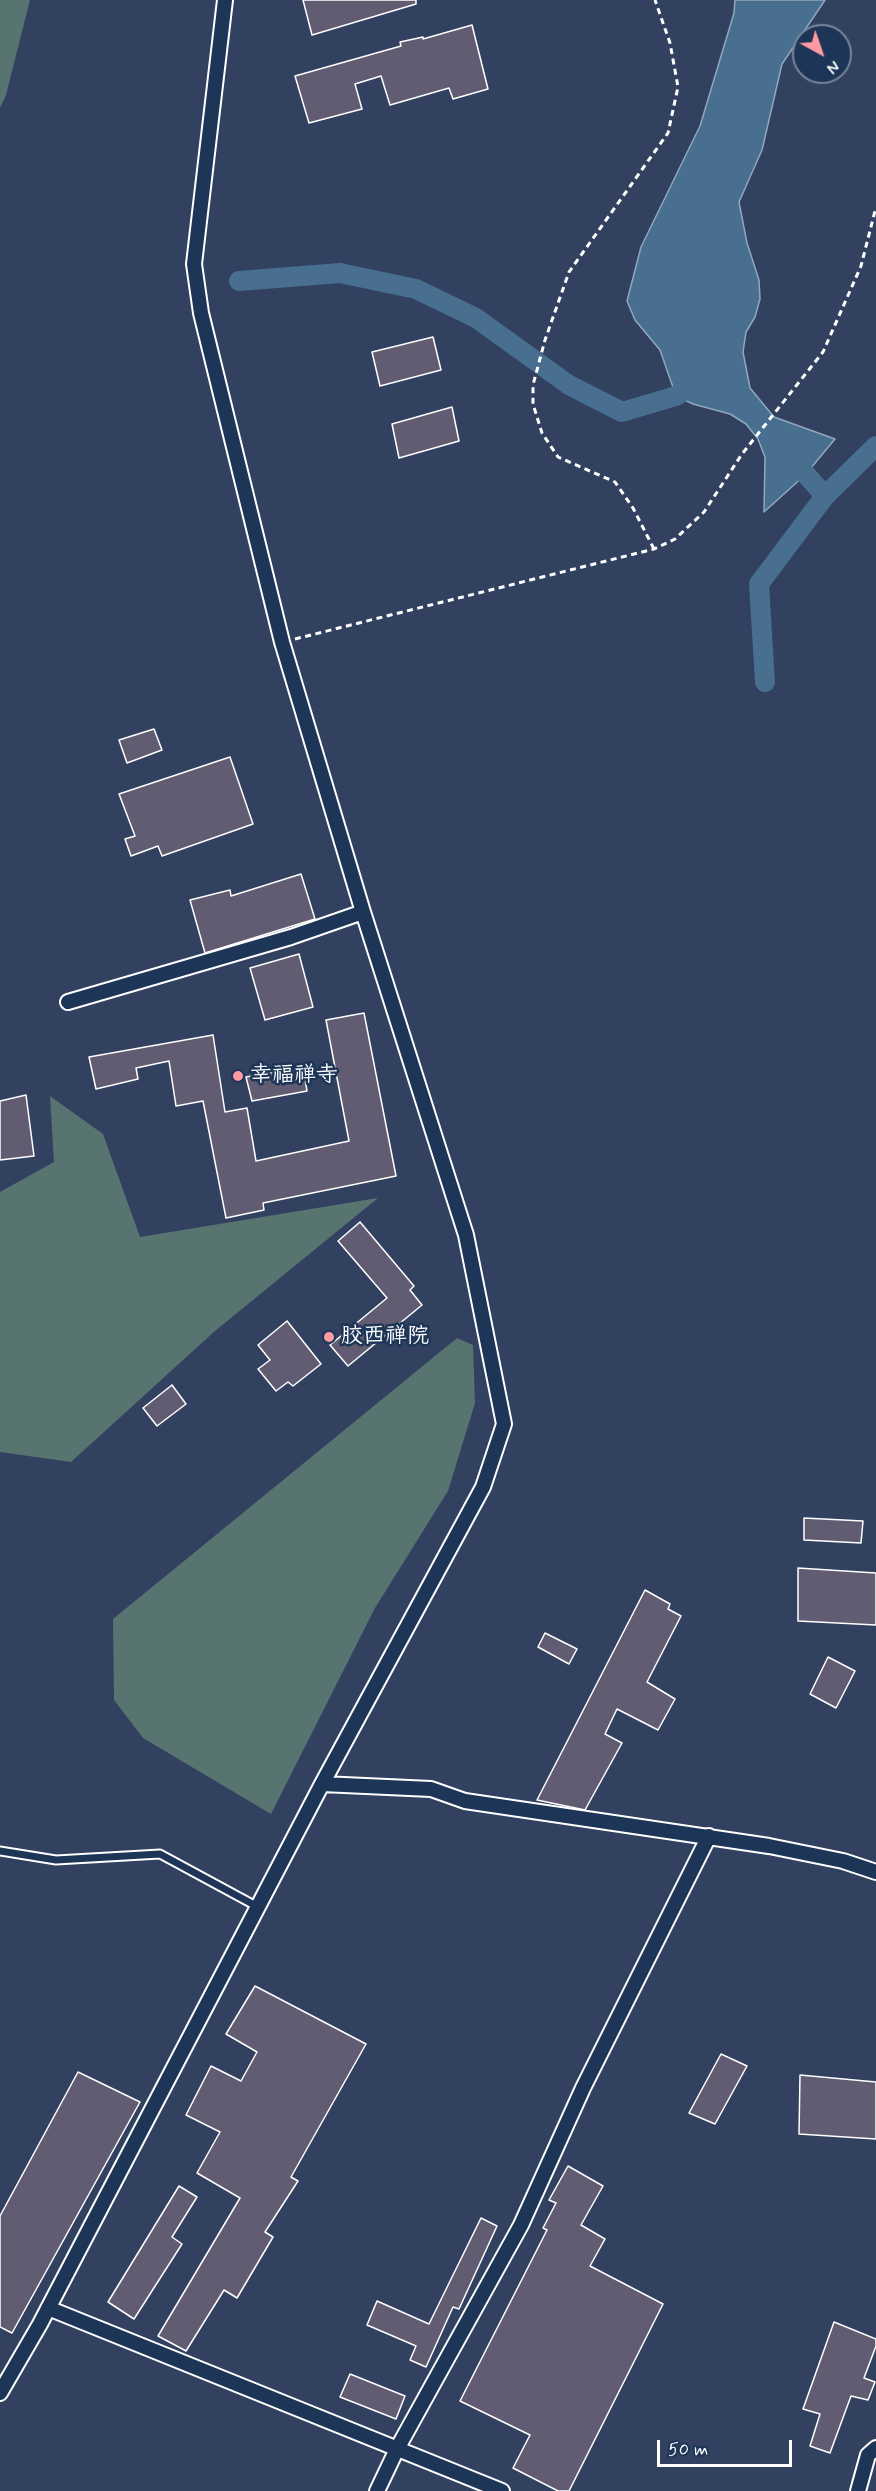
<!DOCTYPE html>
<meta charset="utf-8">
<style>
body{margin:0}
#map{position:relative;width:876px;height:2491px;overflow:hidden;background:#31415f;font-family:Mynerve,sans-serif}
canvas{display:block}
.north{position:absolute;left:792px;top:24px;width:60px;height:60px;box-sizing:border-box;background:#1d3557;border:2px solid #77869a;border-radius:50%;rotate:140deg;font-size:16px;font-weight:700;line-height:24px;text-align:center;color:#fff}
.north::after{content:'';display:block;margin:auto;width:21px;height:27px;background:#ff9aa2;clip-path:polygon(50% 0,100% 100%,50% 72%,0 100%)}
.scale{position:absolute;left:657px;top:2440px;width:135px;height:27px;box-sizing:border-box;border:3px solid #fff;border-top:0;padding-left:8px;font-size:18px;line-height:21px;white-space:nowrap;color:#fff;-webkit-text-stroke:4px #1d3557;paint-order:stroke}
</style>
<div id="map">
<canvas width="876" height="2491"></canvas>
<div class="north">N</div>
<div class="scale">50 m</div>
</div>
<script>
const context = document.querySelector('canvas').getContext('2d');
context.lineJoin = 'round';
function fillPath(path, color) {
  context.fillStyle = color;
  context.fill(path, 'evenodd');
}
function shape(rows) {
  const path = new Path2D();
  for (const r of rows) {
    path.moveTo(r[0], r[1]);
    for (let i = 2; i < r.length; i += 2) path.lineTo(r[i], r[i + 1]);
  }
  return path;
}
function stroke(path, color, width, dash) {
  context.strokeStyle = color;
  context.lineWidth = width;
  context.lineCap = dash ? 'butt' : 'round';
  context.setLineDash(dash || []);
  context.stroke(path);
}
function label(font, color, halo, rows, align = 'center') {
  context.font = font + ' Mynerve,"LXGW WenKai TC",sans-serif';
  context.lineWidth = 5;
  context.setLineDash([]);
  context.textBaseline = 'middle';
  context.strokeStyle = halo;
  context.fillStyle = color;
  for (const [text, x, y, turn = 0] of rows) {
    context.save();
    context.translate(x, y);
    context.rotate((+turn || 0) * Math.PI / 180);
    context.textAlign = isNaN(turn) ? turn : align;
    if (halo) context.strokeText(text, 0, 0);
    context.fillText(text, 0, 0);
    context.restore();
  }
}
const green = shape([
 [0,0,30,0,6,95,0,108],
 [50,1096,103,1134,140,1237,378,1198,215,1331,71,1462,0,1452,0,1192,54,1162],
 [457,1338,473,1345,475,1403,448,1491,375,1608,271,1814,143,1738,114,1700,113,1619]
]);
const water = shape([
 [735,0,825,0,782,64,762,150,739,202,747,243,759,280,760,299,755,317,746,332,743,352,750,388,774,417,835,439,806,474,764,512,765,457,758,439,746,424,730,414,693,404,676,396,660,350,635,320,627,301,641,247,700,126,734,13,735,0]
]);
const canal = shape([
 [239,281,340,273,416,289,476,318,569,385,622,412,676,396,697,382],
 [788,454,825,496],
 [765,682,759,584,825,496,876,446]
]);
const building = shape([
 [303,0,416,0,416,4,312,35,303,0],
 [472,25,488,89,453,99,449,88,390,105,381,76,355,84,362,109,309,123,295,76,401,46,400,42,423,37,423,39,472,25],
 [433,337,441,370,380,386,372,352,433,337],
 [452,407,459,441,399,458,392,424,452,407],
 [154,729,162,750,127,763,119,740,154,729],
 [230,757,253,824,162,856,158,846,131,856,125,839,135,836,119,794,230,757],
 [301,874,315,919,205,953,190,900,230,890,231,896,301,874],
 [299,954,313,1007,265,1020,250,968,299,954],
 [364,1013,396,1176,263,1203,264,1210,226,1218,203,1101,176,1106,169,1061,136,1068,138,1079,96,1089,89,1057,213,1035,225,1112,247,1108,256,1161,349,1141,326,1020,364,1013],
 [303,1067,307,1091,252,1101,246,1077,303,1067],
 [26,1095,34,1156,0,1160,0,1101,26,1095],
 [360,1222,414,1286,410,1290,422,1305,348,1366,330,1345,387,1298,338,1241,360,1222],
 [287,1321,321,1364,293,1386,288,1382,276,1391,258,1369,270,1360,258,1345,287,1321],
 [172,1385,186,1404,157,1426,143,1408,172,1385],
 [804,1518,863,1521,861,1543,804,1540,804,1518],
 [798,1568,876,1573,876,1625,798,1621,798,1568],
 [645,1590,670,1604,668,1609,681,1616,647,1682,675,1699,658,1730,617,1709,605,1734,622,1743,585,1810,537,1800,645,1590],
 [545,1633,577,1649,569,1664,538,1647,545,1633],
 [828,1657,855,1671,836,1708,810,1694,828,1657],
 [255,1986,366,2044,291,2177,298,2181,265,2232,273,2237,237,2298,224,2290,186,2351,158,2336,240,2198,197,2173,220,2132,186,2115,211,2066,241,2081,257,2052,226,2034,255,1986],
 [721,2054,747,2066,715,2124,689,2113,721,2054],
 [78,2072,140,2102,12,2333,0,2327,0,2216,78,2072],
 [800,2075,876,2082,876,2139,799,2134,800,2075],
 [568,2166,603,2186,581,2225,605,2239,590,2266,663,2304,569,2491,558,2491,513,2468,530,2435,460,2401,547,2230,543,2228,556,2203,549,2200,568,2166],
 [179,2186,197,2197,172,2237,182,2244,134,2319,108,2302,179,2186],
 [481,2218,497,2226,459,2309,453,2307,426,2367,410,2360,416,2346,367,2325,377,2301,429,2324,481,2218],
 [834,2322,876,2339,876,2346,864,2378,875,2382,868,2400,851,2396,830,2453,810,2446,820,2414,803,2409,834,2322],
 [350,2374,405,2396,396,2419,340,2397,350,2374]
]);
const path = shape([
 [654,549,633,508,615,482,558,457,542,433,533,404,533,385,545,340,569,272,668,133,678,87,670,43,655,0],
 [295,639,654,549,675,539,704,512,742,454,823,352,861,266,876,207]
]);
const lane = shape([
 [0,1851,56,1860,160,1854,258,1907]
]);
const street = shape([
 [68,1002,291,937,363,912],
 [322,1784,431,1789,465,1801,769,1846,843,1861,876,1872],
 [48,2308,502,2491],
 [0,2393,40,2324,322,1784,483,1487,504,1424,466,1235,363,912,282,642,201,313,194,264,225,0],
 [377,2491,397,2449,521,2225,583,2088,709,1836],
 [858,2491,868,2455,876,2448]
]);
const markers = [
 [238,1076,6,"#ff9aa2"],
 [329,1337,6,"#ff9aa2"]
];
const poiNames = [
 ["幸福禅寺",250,1076],
 ["胶西禅院",341,1337]
];
fillPath(green, '#587471');
fillPath(water, '#486e90');
stroke(water, '#91a8bc', 1.5);
stroke(canal, '#486e90', 20);
fillPath(building, '#615c71');
stroke(building, '#fff', 1.5);
stroke(lane, '#fff', 11);
stroke(street, '#fff', 18);
stroke(path, '#fff', 3, [6, 4.5]);
stroke(lane, '#1d3557', 7);
stroke(street, '#1d3557', 14);
for (const [x, y, r, color] of markers) {
  const dot = new Path2D();
  dot.arc(x, y, r, 0, 2 * Math.PI);
  context.fillStyle = color;
  context.fill(dot);
  stroke(dot, '#1d3557', 2);
}
label('22px', '#fff', '#1d3557', poiNames, 'left');
</script>
